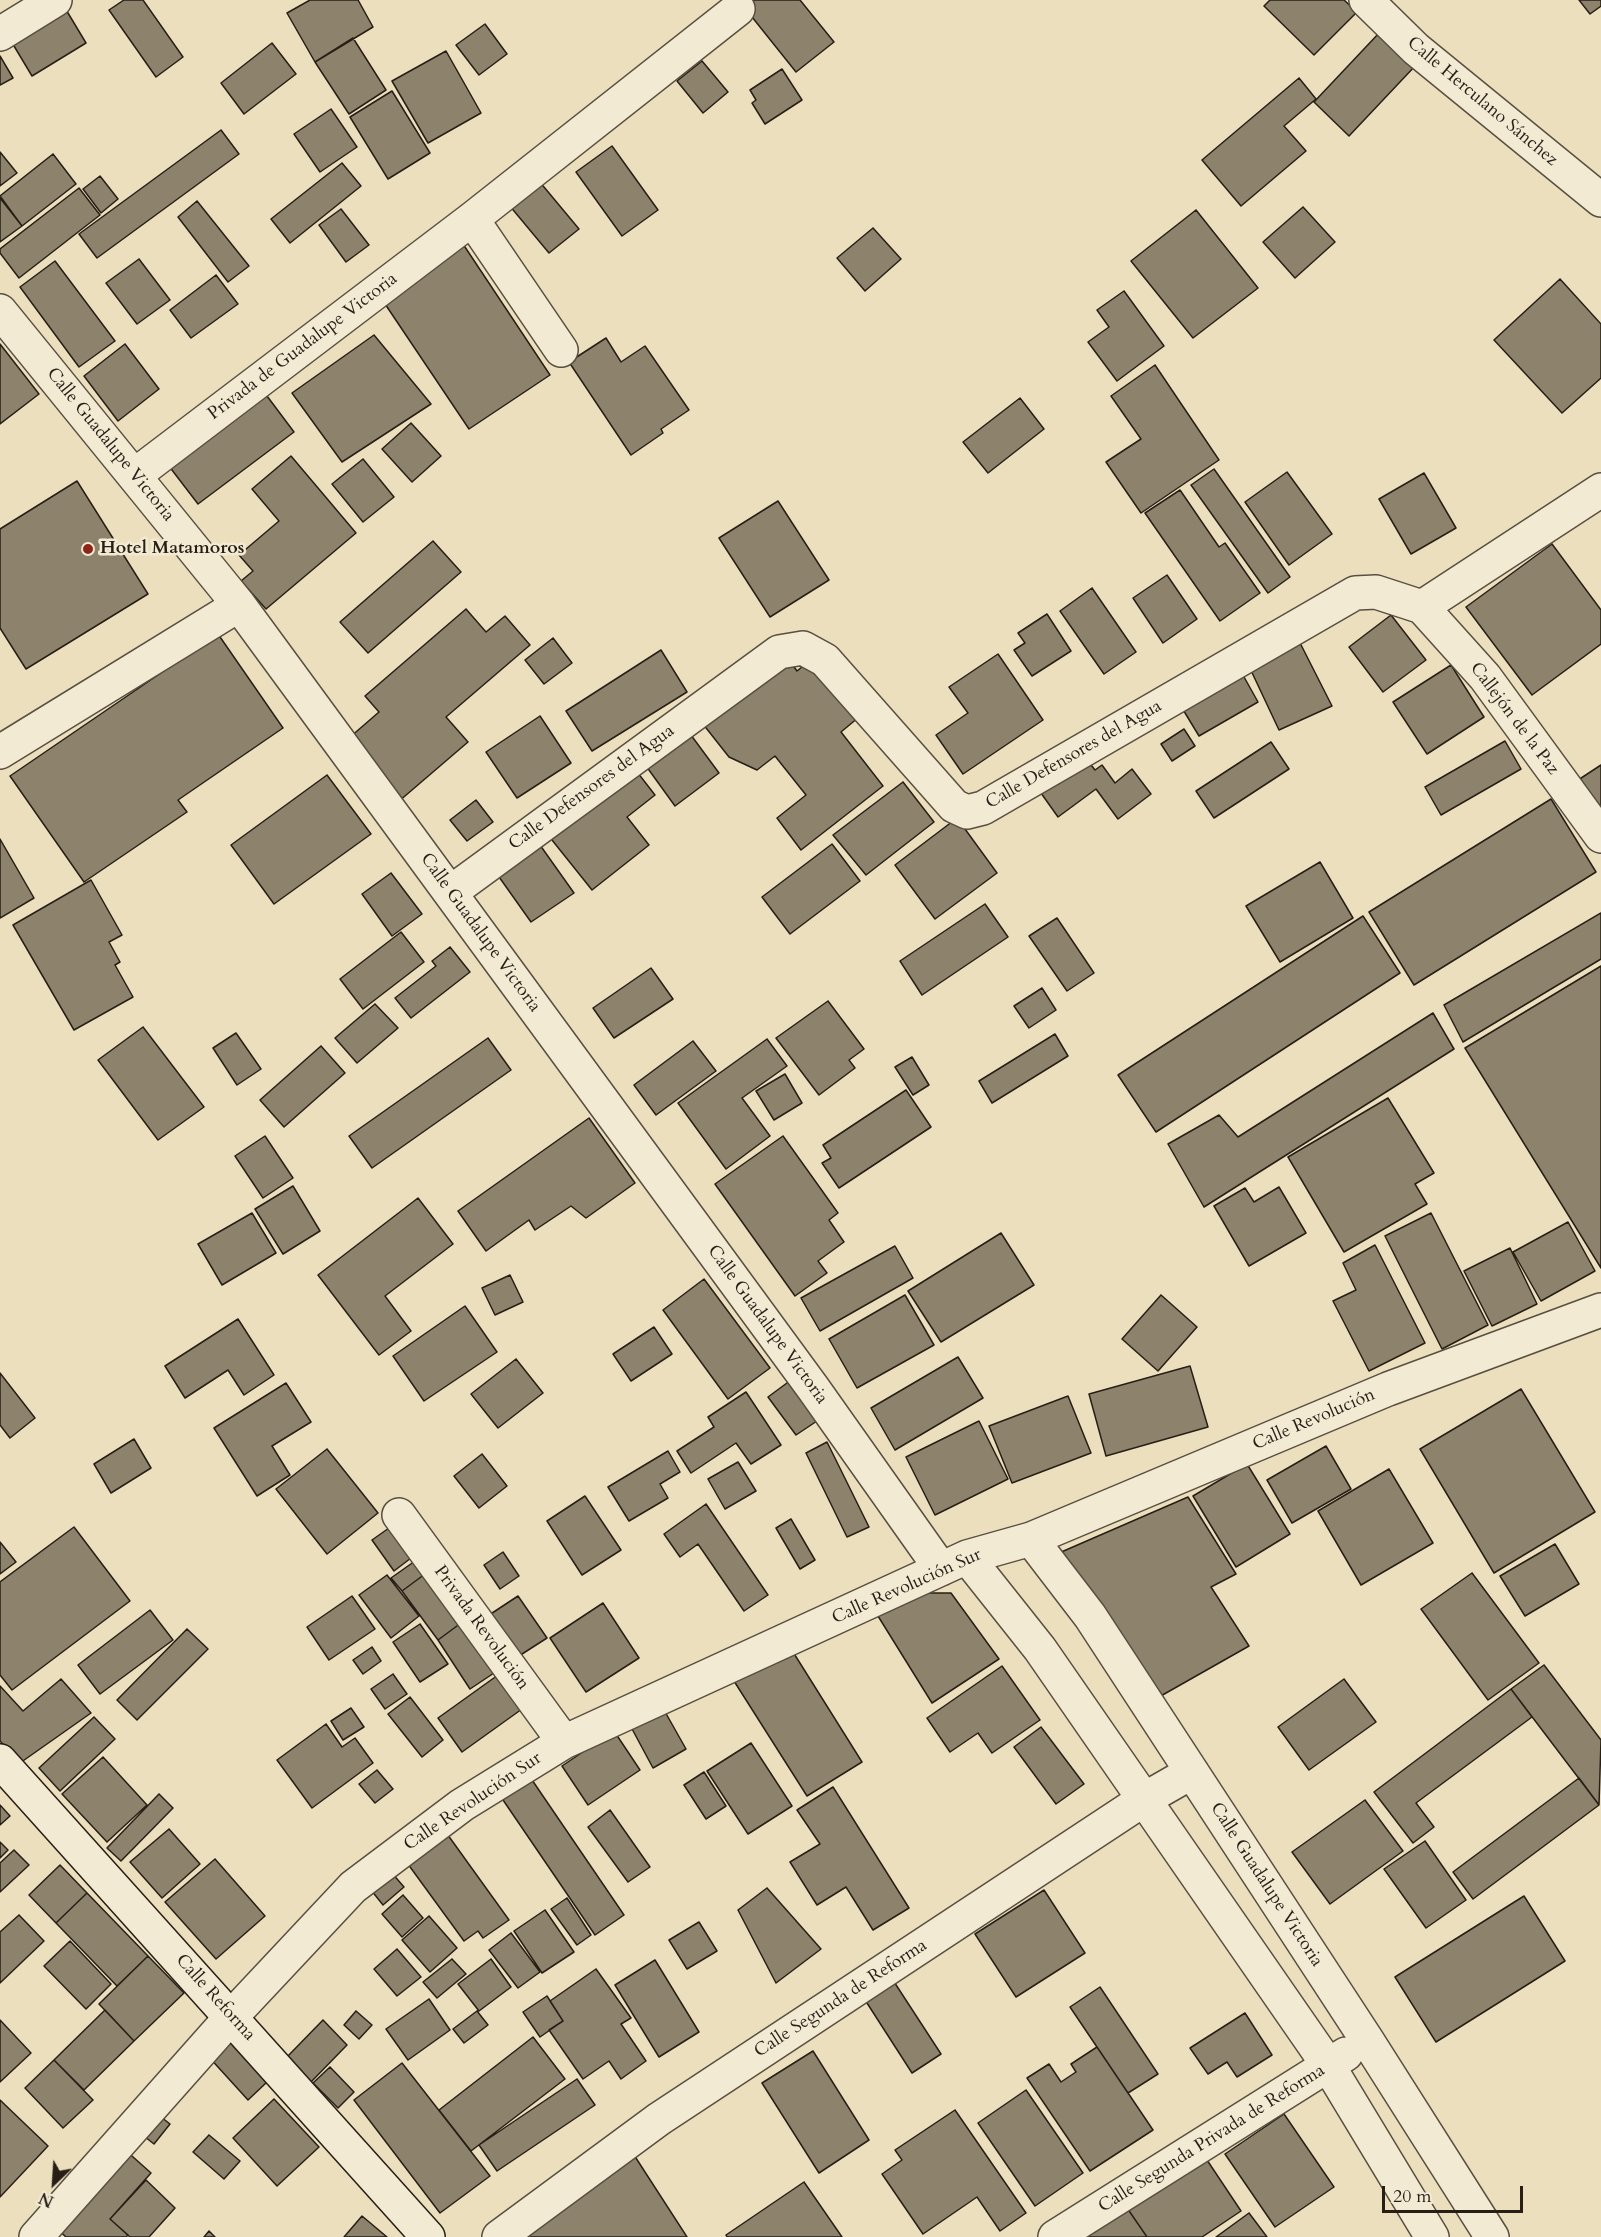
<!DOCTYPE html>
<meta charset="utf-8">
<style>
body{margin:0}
#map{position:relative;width:1601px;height:2237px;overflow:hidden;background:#ecdfbd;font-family:Cardo,serif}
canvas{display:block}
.north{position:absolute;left:24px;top:2153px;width:60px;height:60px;-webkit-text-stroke:4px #f3ead4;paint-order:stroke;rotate:205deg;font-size:16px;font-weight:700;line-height:24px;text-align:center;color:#271f16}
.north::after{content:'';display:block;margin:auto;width:21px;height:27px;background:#271f16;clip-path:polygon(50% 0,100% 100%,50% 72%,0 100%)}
.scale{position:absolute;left:1382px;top:2186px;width:141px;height:27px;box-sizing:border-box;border:3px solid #271f16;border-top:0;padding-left:8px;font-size:18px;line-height:21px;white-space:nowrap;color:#271f16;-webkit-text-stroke:4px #f3ead4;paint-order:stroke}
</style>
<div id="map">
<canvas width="1601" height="2237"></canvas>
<div class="north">N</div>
<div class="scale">20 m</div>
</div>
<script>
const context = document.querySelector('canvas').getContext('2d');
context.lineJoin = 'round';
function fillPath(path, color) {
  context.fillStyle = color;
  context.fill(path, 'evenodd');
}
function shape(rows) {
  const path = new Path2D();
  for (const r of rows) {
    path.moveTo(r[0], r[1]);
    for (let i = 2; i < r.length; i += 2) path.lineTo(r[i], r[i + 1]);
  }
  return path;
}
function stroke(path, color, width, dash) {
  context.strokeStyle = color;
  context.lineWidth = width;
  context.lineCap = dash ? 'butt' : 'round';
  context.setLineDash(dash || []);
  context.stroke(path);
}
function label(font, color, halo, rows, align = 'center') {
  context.font = font + ' Cardo,serif';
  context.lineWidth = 5;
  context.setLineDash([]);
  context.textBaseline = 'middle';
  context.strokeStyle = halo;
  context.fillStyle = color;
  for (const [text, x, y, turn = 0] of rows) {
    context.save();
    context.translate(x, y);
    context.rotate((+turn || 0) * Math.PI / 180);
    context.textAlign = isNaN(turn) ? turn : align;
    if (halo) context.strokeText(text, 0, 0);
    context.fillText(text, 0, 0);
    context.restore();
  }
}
const building = shape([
 [124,0,143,0,183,57,156,77,109,10,124,0],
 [310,0,358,0,373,27,315,62,287,13,310,0],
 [743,0,800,0,834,42,796,72,740,2,743,0],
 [1270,0,1344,0,1357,12,1314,55,1264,6,1270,0],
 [1579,0,1601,0,1601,6,1590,14,1579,0],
 [62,3,86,43,32,76,8,36,62,3],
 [485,24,507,54,479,75,456,45,485,24],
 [1380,32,1416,65,1349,136,1314,102,1380,32],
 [353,38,386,90,349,114,315,62,353,38],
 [272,43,296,74,244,114,221,83,272,43],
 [446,51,481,113,428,143,392,81,446,51],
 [0,56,13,78,0,85,0,56],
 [702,61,728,92,703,113,677,81,702,61],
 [782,69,802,100,765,124,752,103,756,100,750,90,782,69],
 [1299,78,1316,99,1284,126,1306,151,1241,206,1202,160,1299,78],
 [392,91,430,153,388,179,350,117,392,91],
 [331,109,357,147,320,172,294,134,331,109],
 [221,130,239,154,97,258,79,234,221,130],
 [612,146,658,210,622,236,576,172,612,146],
 [0,152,17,173,0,186,0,152],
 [53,154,76,184,22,226,0,196,53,154],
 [342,163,361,186,290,243,271,219,342,163],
 [100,176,118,199,101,213,83,189,100,176],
 [539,181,579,229,549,253,509,205,539,181],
 [79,188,100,215,19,278,0,253,0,249,79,188],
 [0,198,22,226,0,242,0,198],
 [197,201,249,266,228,282,178,217,197,201],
 [1303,207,1335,242,1295,278,1263,242,1303,207],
 [341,209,369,245,346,262,319,225,341,209],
 [1196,210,1258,288,1193,338,1131,261,1196,210],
 [873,228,901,259,865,291,837,258,873,228],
 [459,238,550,375,469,429,377,292,459,238],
 [139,259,170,300,137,324,106,283,139,259],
 [55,261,115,341,79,367,20,287,55,261],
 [216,275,238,304,191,338,170,310,216,275],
 [1560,279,1601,324,1601,378,1562,413,1494,340,1560,279],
 [1124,291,1164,346,1117,381,1088,342,1109,327,1097,310,1124,291],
 [374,335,431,404,342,462,292,393,374,335],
 [606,338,621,362,645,346,689,410,661,429,663,433,631,455,569,362,606,338],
 [0,344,39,394,0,424,0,344],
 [125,344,159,389,118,421,84,376,125,344],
 [1155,365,1219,460,1141,513,1106,462,1141,439,1111,396,1155,365],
 [258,384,294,432,198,504,162,457,258,384],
 [1020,398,1044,429,988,473,963,442,1020,398],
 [411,423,441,456,412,482,382,449,411,423],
 [291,456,356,533,266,609,241,581,253,571,239,555,279,521,252,489,291,456],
 [363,459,394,497,363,522,332,484,363,459],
 [1214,469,1290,577,1268,593,1191,485,1214,469],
 [1287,472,1332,534,1289,565,1245,502,1287,472],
 [1424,473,1456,528,1411,554,1379,499,1424,473],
 [77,481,148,594,26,669,0,628,0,529,77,481],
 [1180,490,1219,547,1225,543,1260,593,1220,621,1145,513,1180,490],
 [778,501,829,580,770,617,719,538,778,501],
 [433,541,461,572,368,653,340,622,433,541],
 [1552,544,1601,610,1601,644,1532,695,1466,607,1552,544],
 [1167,575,1197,619,1163,643,1133,598,1167,575],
 [1092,588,1136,652,1104,674,1060,611,1092,588],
 [466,609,486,632,505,616,530,645,446,717,468,742,398,802,349,738,379,712,365,696,466,609],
 [1047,614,1071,651,1032,676,1014,650,1025,643,1018,633,1047,614],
 [1391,615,1426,660,1383,692,1349,647,1391,615],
 [1295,633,1332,706,1279,730,1247,662,1295,633],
 [218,634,283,728,178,800,187,812,84,882,10,776,218,634],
 [553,638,572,663,544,684,525,660,553,638],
 [661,650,687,692,592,751,566,711,661,650],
 [784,653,797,671,813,658,859,717,841,732,883,786,801,850,777,818,806,795,775,756,757,770,729,757,699,719,784,653],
 [998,654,1043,720,963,774,936,735,968,713,949,687,998,654],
 [1451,665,1484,717,1427,754,1393,702,1451,665],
 [1239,668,1258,702,1199,736,1179,703,1239,668],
 [540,716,571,763,517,798,486,752,540,716],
 [685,727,719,773,675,806,641,759,685,727],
 [1184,729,1195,746,1172,761,1161,744,1184,729],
 [1505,741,1521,769,1441,815,1425,787,1505,741],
 [1271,742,1289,769,1214,818,1196,791,1271,742],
 [1084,756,1095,770,1102,765,1115,783,1132,769,1151,794,1118,819,1096,789,1058,817,1036,786,1084,756],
 [1601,765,1601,807,1588,816,1569,786,1601,765],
 [634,768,655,795,627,817,649,845,592,890,548,835,634,768],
 [327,775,371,834,274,904,231,845,327,775],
 [903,782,934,822,866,875,833,835,903,782],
 [1551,799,1596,872,1414,985,1369,912,1551,799],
 [476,800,493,822,467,841,450,820,476,800],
 [957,818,997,873,935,919,895,865,957,818],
 [535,838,574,893,531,922,492,867,535,838],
 [0,839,34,898,0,918,0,839],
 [832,844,860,881,790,934,762,897,832,844],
 [1320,862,1353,918,1280,962,1246,906,1320,862],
 [391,873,422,914,392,936,362,894,391,873],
 [91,880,122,935,109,942,120,962,115,965,133,997,74,1030,13,925,91,880],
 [985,904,1008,937,922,995,900,961,985,904],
 [1601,913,1601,959,1463,1042,1444,1005,1601,913],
 [1363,916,1400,973,1156,1132,1118,1075,1363,916],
 [1057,918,1094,973,1067,991,1029,936,1057,918],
 [401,932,424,962,363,1009,340,979,401,932],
 [450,947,470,972,411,1018,395,998,436,966,432,961,450,947],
 [1601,966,1601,1268,1465,1048,1601,966],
 [651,968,673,999,614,1038,593,1008,651,968],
 [1042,988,1056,1010,1029,1028,1014,1006,1042,988],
 [828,1001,864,1049,849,1060,855,1068,819,1095,776,1038,828,1001],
 [375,1004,398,1028,357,1063,335,1038,375,1004],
 [1433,1013,1454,1049,1204,1207,1168,1144,1219,1115,1238,1137,1433,1013],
 [143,1027,204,1107,158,1140,98,1060,143,1027],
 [236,1033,261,1069,237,1085,213,1048,236,1033],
 [1055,1034,1068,1056,992,1103,979,1081,1055,1034],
 [488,1038,511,1070,372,1168,349,1136,488,1038],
 [767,1039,787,1066,742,1098,770,1136,726,1169,678,1103,767,1039],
 [693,1041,716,1071,656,1115,634,1085,693,1041],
 [321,1046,345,1073,284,1127,260,1100,321,1046],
 [912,1057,929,1085,913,1095,895,1067,912,1057],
 [785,1074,802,1103,774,1120,756,1091,785,1074],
 [906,1090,931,1127,839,1188,822,1163,831,1158,823,1145,906,1090],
 [1388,1098,1434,1173,1415,1184,1427,1204,1344,1252,1288,1157,1388,1098],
 [589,1118,635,1183,586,1218,571,1206,535,1230,529,1220,486,1251,458,1211,589,1118],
 [265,1136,293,1178,263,1198,235,1156,265,1136],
 [783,1136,838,1213,829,1220,844,1242,818,1261,827,1273,795,1296,715,1184,783,1136],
 [293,1186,320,1231,283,1254,255,1209,293,1186],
 [1279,1187,1306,1233,1249,1266,1214,1206,1245,1188,1254,1202,1279,1187],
 [418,1198,453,1244,385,1296,411,1331,379,1355,318,1275,418,1198],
 [252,1213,276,1253,222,1285,198,1244,252,1213],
 [1431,1213,1488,1325,1442,1349,1385,1236,1431,1213],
 [1568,1222,1595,1271,1541,1301,1513,1252,1568,1222],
 [1001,1233,1034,1285,941,1342,908,1291,1001,1233],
 [1375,1245,1425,1343,1369,1371,1333,1301,1356,1290,1343,1263,1375,1245],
 [895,1246,913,1278,820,1331,801,1298,895,1246],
 [1510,1248,1537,1304,1492,1326,1464,1271,1510,1248],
 [510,1275,523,1302,495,1315,482,1288,510,1275],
 [704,1279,770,1368,728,1399,663,1310,704,1279],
 [905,1295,934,1345,857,1388,829,1339,905,1295],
 [1161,1295,1197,1327,1158,1371,1122,1339,1161,1295],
 [465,1306,497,1352,424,1401,393,1356,465,1306],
 [238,1319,274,1375,244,1395,228,1370,185,1398,165,1366,238,1319],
 [654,1327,672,1354,631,1381,613,1354,654,1327],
 [958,1357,983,1398,895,1450,871,1408,958,1357],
 [516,1359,543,1393,498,1428,471,1394,516,1359],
 [1190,1366,1208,1427,1106,1456,1089,1394,1190,1366],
 [0,1373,35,1418,10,1438,0,1425,0,1373],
 [791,1380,820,1419,796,1435,768,1397,791,1380],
 [286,1383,311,1422,272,1446,290,1475,257,1496,214,1428,286,1383],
 [1521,1389,1595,1512,1494,1573,1420,1449,1521,1389],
 [746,1392,781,1445,751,1464,736,1443,691,1473,677,1451,714,1427,708,1417,746,1392],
 [1068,1396,1091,1453,1012,1483,989,1426,1068,1396],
 [979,1421,1008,1479,935,1515,906,1457,979,1421],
 [134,1439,151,1468,111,1493,94,1464,134,1439],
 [827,1442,869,1527,847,1537,806,1453,827,1442],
 [1326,1446,1351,1489,1292,1523,1267,1480,1326,1446],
 [327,1449,378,1513,327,1554,276,1489,327,1449],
 [668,1451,680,1472,660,1484,668,1498,629,1521,608,1487,668,1451],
 [482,1454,507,1486,479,1508,454,1476,482,1454],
 [738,1462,756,1491,725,1509,708,1479,738,1462],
 [1247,1464,1290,1534,1236,1567,1193,1496,1247,1464],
 [1389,1469,1433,1543,1361,1585,1318,1511,1389,1469],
 [585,1496,621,1550,582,1575,547,1521,585,1496],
 [1188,1497,1236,1574,1211,1587,1249,1646,1159,1697,1059,1553,1188,1497],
 [706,1504,768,1595,744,1611,698,1544,680,1557,664,1534,706,1504],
 [791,1519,815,1560,800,1569,776,1528,791,1519],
 [74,1527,130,1601,12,1690,0,1675,0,1582,74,1527],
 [389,1528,411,1558,394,1571,372,1540,389,1528],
 [0,1542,16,1562,0,1574,0,1542],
 [1555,1544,1579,1584,1525,1616,1500,1576,1555,1544],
 [503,1552,519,1576,500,1589,484,1565,503,1552],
 [415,1561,425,1574,402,1591,391,1578,415,1561],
 [1472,1573,1539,1663,1488,1700,1421,1609,1472,1573],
 [425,1574,461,1623,438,1640,402,1591,425,1574],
 [387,1575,419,1616,391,1638,359,1595,387,1575],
 [908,1593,951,1593,999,1659,932,1703,873,1608,908,1593],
 [352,1596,375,1629,329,1660,307,1627,352,1596],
 [518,1596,547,1638,508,1663,480,1621,518,1596],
 [603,1603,639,1658,586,1692,550,1638,603,1603],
 [150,1610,173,1640,100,1694,78,1665,150,1610],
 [461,1623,494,1673,470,1689,438,1640,461,1623],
 [420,1624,448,1664,420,1682,393,1642,420,1624],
 [187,1629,208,1649,137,1720,117,1700,187,1629],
 [788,1644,862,1762,807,1796,727,1670,788,1644],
 [372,1647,381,1661,363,1674,353,1660,372,1647],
 [1544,1665,1601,1740,1599,1805,1511,1689,1544,1665],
 [1002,1666,1040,1720,992,1753,978,1733,950,1752,927,1718,1002,1666],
 [393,1674,407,1694,385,1709,371,1689,393,1674],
 [498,1675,522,1709,462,1752,438,1718,498,1675],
 [61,1679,91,1713,20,1763,0,1741,0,1686,23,1711,61,1679],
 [1344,1679,1376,1722,1309,1770,1278,1727,1344,1679],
 [1511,1689,1532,1717,1416,1803,1434,1827,1413,1843,1374,1792,1511,1689],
 [410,1697,443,1740,422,1757,388,1714,410,1697],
 [351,1708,364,1727,343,1740,331,1721,351,1708],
 [664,1710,686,1749,653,1768,631,1727,664,1710],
 [94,1717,115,1739,60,1791,39,1768,94,1717],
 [326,1724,342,1747,355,1738,373,1763,312,1808,277,1760,326,1724],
 [1041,1727,1084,1784,1056,1804,1014,1747,1041,1727],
 [614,1731,640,1770,588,1805,562,1766,614,1731],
 [751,1743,792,1806,748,1834,707,1771,751,1743],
 [103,1757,147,1805,107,1842,62,1794,103,1757],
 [377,1770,393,1789,375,1803,359,1784,377,1770],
 [704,1772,726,1806,706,1819,684,1785,704,1772],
 [530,1777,624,1915,595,1935,501,1797,530,1777],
 [1579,1778,1599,1805,1473,1899,1453,1872,1579,1778],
 [833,1787,909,1908,873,1930,846,1887,817,1905,790,1862,820,1844,797,1810,833,1787],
 [159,1794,173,1808,121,1861,107,1848,159,1794],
 [1365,1800,1403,1851,1330,1904,1292,1852,1365,1800],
 [0,1805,10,1816,0,1825,0,1805],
 [610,1810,650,1867,628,1882,588,1827,610,1810],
 [169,1829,200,1864,162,1898,130,1862,169,1829],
 [445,1831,509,1920,483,1938,478,1931,464,1941,405,1860,445,1831],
 [1425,1841,1466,1900,1426,1928,1384,1869,1425,1841],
 [0,1842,8,1850,0,1858,0,1842],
 [14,1850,29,1865,0,1892,0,1863,14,1850],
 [215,1859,265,1916,216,1959,165,1902,215,1859],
 [60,1865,87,1893,56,1923,29,1895,60,1865],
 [391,1872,404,1887,383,1905,371,1890,391,1872],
 [767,1888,821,1949,776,1983,738,1910,767,1888],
 [1044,1890,1085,1953,1016,1997,975,1934,1044,1890],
 [87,1893,148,1956,117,1986,56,1923,87,1893],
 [403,1895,423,1918,402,1937,382,1914,403,1895],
 [1524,1896,1565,1961,1436,2042,1395,1977,1524,1896],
 [567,1898,591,1935,577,1945,551,1909,567,1898],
 [545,1910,574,1952,542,1973,514,1931,545,1910],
 [19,1915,44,1941,0,1983,0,1932,19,1915],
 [429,1916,457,1948,430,1972,402,1940,429,1916],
 [699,1922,717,1951,687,1969,669,1940,699,1922],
 [511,1933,540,1972,518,1988,489,1950,511,1933],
 [70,1941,111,1984,86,2009,44,1966,70,1941],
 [397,1949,421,1977,397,1996,374,1969,397,1949],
 [148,1956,184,1993,134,2041,99,2004,148,1956],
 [452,1959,466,1974,437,1998,423,1982,452,1959],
 [491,1959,511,1987,479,2011,458,1984,491,1959],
 [655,1960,699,2032,659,2057,615,1985,655,1960],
 [596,1969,631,2018,621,2024,646,2061,621,2079,609,2061,583,2079,549,2030,563,2021,550,2001,596,1969],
 [887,1971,941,2054,912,2073,858,1989,887,1971],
 [1100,1987,1158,2074,1128,2093,1070,2007,1100,1987],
 [547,1996,563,2021,540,2037,523,2012,547,1996],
 [429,1999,450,2030,408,2060,386,2029,429,1999],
 [105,2010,134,2041,84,2090,54,2060,105,2010],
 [356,2011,372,2025,359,2039,344,2025,356,2011],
 [477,2011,488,2025,464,2043,453,2029,477,2011],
 [1245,2013,1272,2055,1237,2077,1227,2062,1208,2074,1190,2048,1245,2013],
 [0,2020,31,2053,0,2082,0,2020],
 [323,2020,347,2045,310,2083,285,2059,323,2020],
 [533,2037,565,2079,471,2151,439,2110,533,2037],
 [228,2040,267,2082,248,2100,208,2056,228,2040],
 [1097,2047,1153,2130,1090,2171,1027,2078,1049,2064,1061,2082,1076,2072,1071,2064,1097,2047],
 [813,2051,869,2140,819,2173,762,2083,813,2051],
 [54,2060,93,2100,63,2128,25,2088,54,2060],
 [402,2063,490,2176,440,2213,354,2100,402,2063],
 [330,2067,354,2092,338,2108,313,2083,330,2067],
 [577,2079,595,2105,497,2171,479,2145,577,2079],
 [1026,2090,1083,2173,1035,2206,978,2123,1026,2090],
 [274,2099,319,2147,277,2186,233,2138,274,2099],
 [0,2100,48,2146,0,2197,0,2100],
 [955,2110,1026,2213,1000,2231,977,2197,923,2234,882,2174,902,2160,895,2150,955,2110],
 [156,2113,170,2124,154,2144,140,2133,156,2113],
 [1284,2114,1334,2187,1275,2227,1225,2154,1284,2114],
 [209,2135,240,2161,224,2179,193,2152,209,2135],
 [123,2148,151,2173,110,2219,128,2235,126,2237,66,2237,53,2225,123,2148],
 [1203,2154,1241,2211,1202,2237,1147,2237,1125,2205,1203,2154],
 [634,2155,687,2237,514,2237,634,2155],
 [146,2180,175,2208,149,2237,130,2237,110,2219,146,2180],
 [804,2182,842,2237,727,2237,726,2235,804,2182],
 [1125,2205,1147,2237,1078,2237,1125,2205],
 [1249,2213,1267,2237,1216,2237,1249,2213],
 [362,2216,387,2237,344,2237,362,2216],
 [209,2231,215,2237,204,2237,209,2231]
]);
const street = shape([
 [1366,0,1416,49,1601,200],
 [0,34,55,0],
 [472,219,561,350],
 [0,311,239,605,813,1388,941,1569],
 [135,475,472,219,738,9],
 [1422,607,1485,677,1601,836],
 [0,752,239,605],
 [451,892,779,652,803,648,825,660,954,806,967,812,983,808,1355,593,1376,592,1422,607,1601,490],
 [399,1515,564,1742],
 [1031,1539,1090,1616,1367,2040,1492,2237],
 [967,1557,1040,1649,1328,2065,1432,2237],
 [36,2237,232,2016,353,1887,462,1805,564,1742,967,1557,1031,1539,1388,1389,1601,1310],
 [499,2237,659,2119,1143,1800,1192,1772],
 [1055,2237,1346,2054]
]);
const secondary = shape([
 [0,1761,428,2237]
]);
const markers = [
 [88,549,6,"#8f2418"]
];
const streetNames = [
 ["Calle Herculano Sánchez",1482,102,40],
 ["Privada de Guadalupe Victoria",303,347,-37],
 ["Calle Guadalupe Victoria",110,445,51],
 ["Callejón de la Paz",1514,719,53],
 ["Calle Defensores del Agua",1074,755,-30],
 ["Calle Defensores del Agua",592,788,-36],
 ["Calle Guadalupe Victoria",480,933,54],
 ["Calle Guadalupe Victoria",767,1325,54],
 ["Calle Revolución",1314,1420,-23],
 ["Calle Revolución Sur",907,1587,-24],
 ["Privada Revolución",481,1628,54],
 ["Calle Revolución Sur",473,1802,-34],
 ["Calle Guadalupe Victoria",1266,1885,57],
 ["Calle Reforma",215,1998,48],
 ["Calle Segunda de Reforma",841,1999,-33],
 ["Calle Segunda Privada de Reforma",1212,2139,-32]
];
const poiNames = [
 ["Hotel Matamoros",100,549]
];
fillPath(building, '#8d836d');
stroke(building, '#271f16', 1.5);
stroke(street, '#584f40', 36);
stroke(secondary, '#271f16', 36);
stroke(street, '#f3ead4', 33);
stroke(secondary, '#f3ead4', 33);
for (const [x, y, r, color] of markers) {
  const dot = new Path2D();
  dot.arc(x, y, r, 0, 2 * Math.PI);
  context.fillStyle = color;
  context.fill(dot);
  stroke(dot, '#f3ead4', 2);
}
label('18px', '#271f16', '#f3ead4', streetNames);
label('bold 18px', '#271f16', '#f3ead4', poiNames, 'left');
</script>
